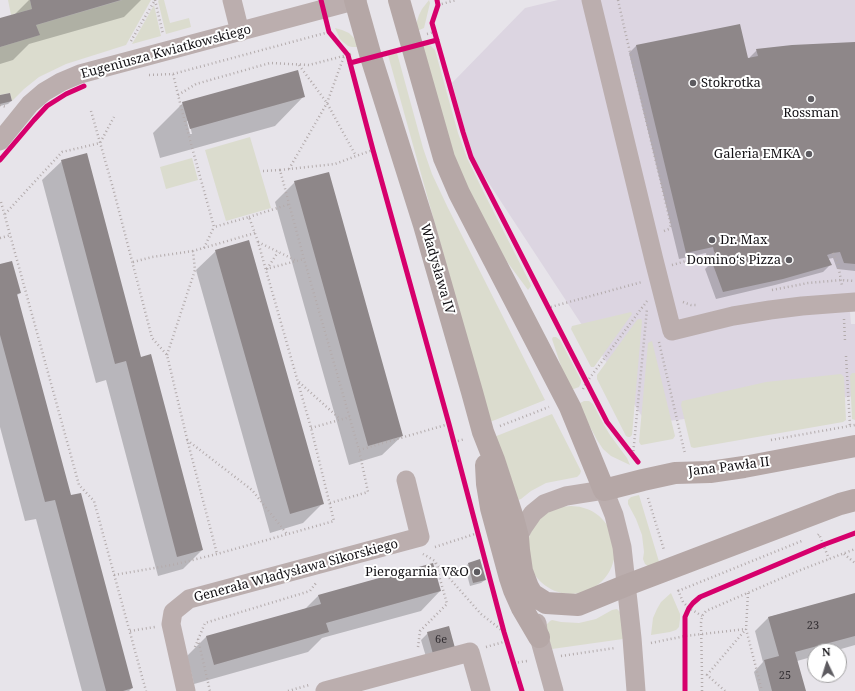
<!DOCTYPE html>
<meta charset="utf-8">
<style>
body{margin:0}
#map{position:relative;width:855px;height:691px;overflow:hidden;background:#e7e4ea;font-family:"Noto Serif",serif}
canvas{display:block}
.north{position:absolute;left:807px;top:643px;width:40px;height:40px;box-sizing:border-box;background:#fff;border:1px solid #a1a0a1;border-radius:50%;rotate:356deg;font-size:11px;font-weight:700;line-height:16px;text-align:center;color:#131115}
.north::after{content:'';display:block;margin:auto;width:14px;height:18px;background:#5d5b60;clip-path:polygon(50% 0,100% 100%,50% 72%,0 100%)}
</style>
<div id="map">
<canvas width="855" height="691"></canvas>
<div class="north">N</div>
</div>
<script>
const context = document.querySelector('canvas').getContext('2d');
context.lineJoin = 'round';
function fillPath(path, color) {
  context.fillStyle = color;
  context.fill(path, 'evenodd');
}
function shape(rows) {
  const path = new Path2D();
  for (const r of rows) {
    if (r.length === 3) {
      path.moveTo(r[0] + r[2], r[1]);
      path.arc(r[0], r[1], r[2], 0, 2 * Math.PI);
      continue;
    }
    path.moveTo(r[0], r[1]);
    for (let i = 2; i < r.length; i += 2) path.lineTo(r[i], r[i + 1]);
  }
  return path;
}
function stroke(path, color, width, dash) {
  context.strokeStyle = color;
  context.lineWidth = width;
  context.lineCap = dash ? 'butt' : 'round';
  context.setLineDash(dash || []);
  context.stroke(path);
}
function label(font, color, halo, rows, align = 'center') {
  context.font = font + ' "Noto Serif",serif';
  context.lineWidth = 4;
  context.setLineDash([]);
  context.textBaseline = 'middle';
  context.strokeStyle = halo;
  context.fillStyle = color;
  for (const [text, x, y, turn = 0] of rows) {
    context.save();
    context.translate(x, y);
    context.rotate((+turn || 0) * Math.PI / 180);
    context.textAlign = isNaN(turn) ? turn : align;
    if (halo) context.strokeText(text, 0, 0);
    context.fillText(text, 0, 0);
    context.restore();
  }
}
const built = shape([
 [558,0,855,0,855,312,850,312,851,324,855,324,855,396,647,424,473,159,452,83,525,8]
]);
const green = shape([
 [8,0,30,0,32,9,11,15],
 [122,0,151,0,126,45,66,64,39,77,24,89,12,101,10,93,0,95,0,47,39,35,36,25],
 [159,0,164,0,170,23,189,18,191,27,166,34,158,1],
 [429,0,430,3,424,28,417,31,417,21,419,15,422,9],
 [154,5,161,36,132,44],
 [335,28,342,30,349,33,354,38,358,47,352,47,348,46,343,42,340,39],
 [428,45,431,46,435,50,458,133,467,158,483,191,530,283,531,286,528,290,499,251,458,168,421,46],
 [397,53,423,148,432,174,448,208,545,400,490,422,388,55],
 [250,137,271,208,226,221,205,150],
 [192,158,198,180,166,189,160,167],
 [631,312,632,314,594,367,591,367,571,329,572,326],
 [639,319,641,319,642,321,632,435,630,437,628,437,626,436,597,379,597,375,637,320],
 [553,337,556,337,560,340,581,380,581,383,579,387,571,390,565,378,552,339],
 [652,341,675,436,673,439,641,445,639,442,648,343],
 [852,373,855,373,855,420,852,419,850,376],
 [841,374,844,377,846,420,843,422,694,448,691,447,681,405,682,401,766,382],
 [584,401,589,401,593,404,604,425,610,435,627,458,630,465,611,456,603,449,597,440,578,404],
 [552,414,581,471,580,474,577,477,546,483,531,491,521,499,518,500,494,437],
 [639,495,660,565,649,567,645,564,643,559,644,552,642,535,636,519,628,504,628,500,631,497],
 [571,550,44],
 [671,593,680,614,680,619,679,627,676,630,670,632,651,635,653,618,657,609,661,602],
 [617,609,621,613,623,639,552,649,545,626,550,621,552,620,561,622,579,623,596,619,612,610]
]);
const shadow = shape([
 [29,0,141,0,124,17,29,44,13,60,0,64,0,19,14,15],
 [739,25,747,59,750,58,750,57,757,50,855,43,855,271,837,269,833,258,828,259,830,265,823,272,775,285,716,299,705,269,709,265,706,253,679,259,629,53,636,46],
 [0,96,11,101,8,104,0,106],
 [304,96,275,126,160,158,153,133,183,103],
 [187,121,189,121,192,134,190,134],
 [62,161,140,359,202,550,183,569,158,576,106,380,96,383,42,180],
 [295,182,402,436,382,455,349,465,275,202],
 [216,251,322,504,303,523,270,533,196,270],
 [0,265,20,293,16,296,70,497,132,688,129,691,82,691,36,519,25,521,0,427],
 [468,564,485,580,481,583,470,586,465,567],
 [440,591,421,611,322,638,308,652,194,684,187,656,206,637,305,609,319,595],
 [855,594,855,645,834,651,815,651,815,656,797,661,805,691,759,691,754,672,763,662,755,631,769,617],
 [428,633,454,648,427,660,421,640]
]);
const building = shape([
 [30,0,121,0,36,25,40,35,0,47,0,18,32,9],
 [740,24,748,58,758,56,756,49,792,45,855,42,855,264,844,263,840,252,833,253,827,255,832,265,783,279,723,292,712,262,716,260,713,247,686,253,636,45],
 [298,70,305,97,190,129,182,102],
 [10,93,12,101,0,104,0,95],
 [87,153,141,357,151,354,203,550,177,557,126,361,115,364,61,160],
 [329,172,403,436,368,446,294,181],
 [249,240,324,504,290,514,215,250],
 [12,261,21,293,17,294,71,495,81,493,133,688,123,691,106,691,55,500,45,502,0,335,0,264],
 [480,559,486,580,473,583,468,563],
 [433,563,441,591,326,623,329,632,214,665,206,636,321,604,318,595],
 [855,593,855,636,795,652,806,691,772,691,764,660,779,656,768,617],
 [449,626,455,648,433,654,427,632]
]);
const path = shape([
 [155,0,163,34],
 [618,0,625,31,671,225,669,229,664,231],
 [438,5,456,0],
 [427,34,434,32],
 [131,41,155,0],
 [299,65,327,103,356,156],
 [149,75,173,74,329,32],
 [178,95,196,84,270,63,309,65,351,54],
 [0,105,6,107],
 [91,111,113,188,152,338,167,355,187,439,217,554],
 [289,169,327,103,344,56],
 [280,170,335,164,356,156,373,150],
 [263,171,280,170,304,259,359,450,449,424],
 [1,202,79,485,94,501,146,691],
 [5,214,62,152,100,143,114,117],
 [249,217,290,204],
 [0,238,11,235],
 [258,242,297,261],
 [204,248,214,227],
 [833,253,838,264,842,286],
 [133,262,152,257,193,251],
 [672,265,715,253],
 [266,269,304,259],
 [267,269,278,252],
 [772,290,808,283,841,280,855,281],
 [683,302,691,305,697,305],
 [547,308,642,282],
 [844,319,845,341],
 [659,342,685,454],
 [167,355,195,270,193,251,255,233],
 [846,356,850,426],
 [299,382,340,419],
 [583,389,586,383,647,301],
 [500,426,549,407],
 [311,428,350,417],
 [187,440,252,490,287,534],
 [771,440,855,425],
 [454,442,465,439],
 [633,455,647,309],
 [648,498,664,550],
 [330,503,368,492,359,450],
 [818,535,819,534,829,559],
 [435,547,478,533],
 [844,554,855,563],
 [436,563,481,614,504,632],
 [114,575,172,565,217,554,334,521,311,428,258,242,249,217,214,227,182,111,173,74],
 [678,590,683,602,689,608,702,616],
 [678,591,804,540],
 [748,593,746,629,762,691],
 [130,631,155,627],
 [198,639,210,691],
 [651,643,685,636,746,629],
 [195,647,205,623,310,591,316,583],
 [418,647,420,631,447,604,435,561,423,554],
 [486,647,507,641],
 [561,656,615,648],
 [514,663,527,661],
 [288,691,309,685],
 [702,691,702,675,701,623,702,616,706,611,798,571,855,549],
 [725,691,707,675,746,629]
]);
const minor = shape([
 [232,0,240,32],
 [591,0,654,260,672,331,733,316,770,310,802,306,855,302],
 [0,141,30,104,44,92,61,82,80,74,357,0],
 [518,537,524,526,533,513,544,504,566,496,604,490,614,515,622,547,632,638,636,691],
 [537,623,539,637,554,691],
 [186,691,171,624,173,612,189,599,420,537,406,480],
 [325,691,470,652,481,691]
]);
const major = shape([
 [355,0,371,57,424,225,472,392,483,432,494,460,513,518,518,537,519,550,522,571,528,587,532,594,546,603,578,605,627,585,840,504,855,500],
 [399,0,444,158,459,193,570,407,604,490,643,480,675,473,710,472,744,467,855,446],
 [486,465,487,484,491,508,510,578,514,590,522,608,539,637]
]);
const cycleway = shape([
 [321,0,329,32,348,55,373,150,449,424,504,632,522,691],
 [437,0,438,5,432,23,463,132,471,157,607,422,638,462],
 [350,63,437,40],
 [0,160,34,120,47,106,66,94,84,86],
 [685,691,685,617,689,608,693,603,700,597,823,545,855,533]
]);
const markers = [
 [693,83,4,"#5d5b60"],
 [811,99,4,"#5d5b60"],
 [809,154,4,"#5d5b60"],
 [712,240,4,"#5d5b60"],
 [789,260,4,"#5d5b60"],
 [477,572,4,"#5d5b60"]
];
const numberNames = [
 ["23",813,626],
 ["6e",441,640],
 ["25",785,676]
];
const streetNames = [
 ["Eugeniusza Kwiatkowskiego",166,52,-15],
 ["Władysława IV",437,269,74],
 ["Jana Pawła II",729,467,-7],
 ["Generała Władysława Sikorskiego",296,571,-15]
];
const poiNames = [
 ["Stokrotka",701,83,"left"],
 ["Rossman",811,113,"center"],
 ["Galeria EMKA",801,154],
 ["Dr. Max",720,240,"left"],
 ["Domino‘s Pizza",781,260],
 ["Pierogarnia V&O",469,572]
];
fillPath(built, '#dcd5e1');
fillPath(green, '#dbdcce');
fillPath(shadow, '#0003');
fillPath(building, '#8e8789');
stroke(path, '#b3abac', 2.5, [1, 3]);
stroke(minor, '#bbaeae', 19);
stroke(major, '#b5a7a6', 22);
stroke(cycleway, '#d6006c', 5);
for (const [x, y, r, color] of markers) {
  const dot = new Path2D();
  dot.arc(x, y, r, 0, 2 * Math.PI);
  context.fillStyle = color;
  context.fill(dot);
  stroke(dot, '#fff', 1.5);
}
label('11px', '#322e32', null, numberNames);
label('13px', '#131115', '#fff', streetNames);
label('13px', '#131115', '#fff', poiNames, 'right');
</script>
